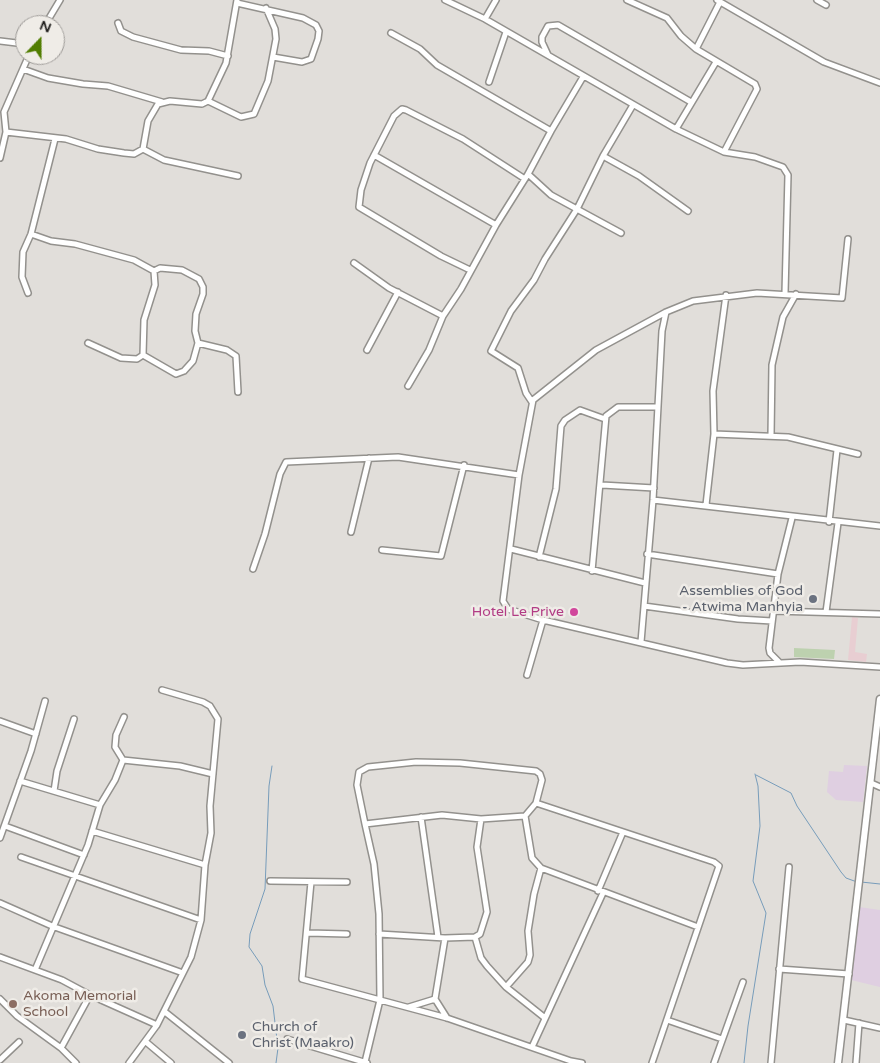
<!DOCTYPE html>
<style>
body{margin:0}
#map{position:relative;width:880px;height:1063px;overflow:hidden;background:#e1deda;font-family:"Varela Round",sans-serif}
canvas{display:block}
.north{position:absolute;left:15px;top:15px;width:50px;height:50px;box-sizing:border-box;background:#efece7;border:1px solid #9d9a97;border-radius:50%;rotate:22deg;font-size:14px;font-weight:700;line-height:20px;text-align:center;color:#21201e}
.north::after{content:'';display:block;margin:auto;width:18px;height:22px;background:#517d00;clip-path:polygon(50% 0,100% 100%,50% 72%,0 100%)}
</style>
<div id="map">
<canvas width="880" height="1063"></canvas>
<div class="north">N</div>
</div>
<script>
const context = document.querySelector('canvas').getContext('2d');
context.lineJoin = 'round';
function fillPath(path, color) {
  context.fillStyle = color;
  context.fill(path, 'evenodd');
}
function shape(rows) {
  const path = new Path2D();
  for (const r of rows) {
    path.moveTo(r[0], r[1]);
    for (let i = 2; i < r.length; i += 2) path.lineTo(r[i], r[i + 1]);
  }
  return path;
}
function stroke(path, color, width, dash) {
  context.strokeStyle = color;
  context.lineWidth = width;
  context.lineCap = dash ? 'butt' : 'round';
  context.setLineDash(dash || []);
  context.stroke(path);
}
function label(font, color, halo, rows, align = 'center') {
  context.font = font + ' "Varela Round",sans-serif';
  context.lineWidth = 5;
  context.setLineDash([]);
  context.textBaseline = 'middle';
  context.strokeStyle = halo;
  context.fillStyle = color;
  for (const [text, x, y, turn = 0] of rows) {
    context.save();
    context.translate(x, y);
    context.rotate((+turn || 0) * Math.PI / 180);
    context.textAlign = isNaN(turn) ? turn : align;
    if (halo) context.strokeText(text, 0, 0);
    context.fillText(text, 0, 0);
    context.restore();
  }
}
const commercial = shape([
 [844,765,867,766,863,802,836,800,827,792,829,771,843,772],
 [859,907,880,910,880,987,851,980]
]);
const education = shape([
 [852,617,858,618,855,652,867,654,866,662,848,660]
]);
const green = shape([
 [794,648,835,650,834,659,794,657]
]);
const stream = shape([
 [272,766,269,786,265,889,250,934,249,947,262,966,265,985,273,1006,278,1048,276,1063],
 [756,775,791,793,797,806,841,872,846,878,857,882],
 [861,882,880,884],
 [744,1063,748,1026,766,913,753,881,760,826,758,786,755,774]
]);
const minor = shape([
 [237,0,226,63,208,101,202,104,170,101,158,104,148,121,143,149,164,160,238,176],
 [445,0,485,19,676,129,724,152,755,157,783,167,788,175,785,293],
 [627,0,667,18,681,36,696,49,755,84,757,89,724,152],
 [717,0,824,62,880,83],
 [817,0,826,5],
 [237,3,303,18,316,25,319,31,318,39,311,59,302,62,273,57],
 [485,19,496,0],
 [118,23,121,31,133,37,181,50,209,51,228,56],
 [45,25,60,0],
 [391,33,420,49,437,65,551,131],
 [0,41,25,44],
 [696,49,720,2],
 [548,55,542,42,542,37,548,26,558,25,691,102],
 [23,69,48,78,83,84,108,86,162,102],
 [489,82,506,32],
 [208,101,241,117,254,114,268,81,276,39,275,29,266,8],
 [676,129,716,62],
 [6,132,66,139,98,149,124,153,134,154,143,149],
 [374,155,496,225],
 [603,156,639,176,688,211],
 [0,158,6,132,4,112,29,55],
 [528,174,551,195,621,233],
 [31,234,51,241,75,244,134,260,154,271,155,285,144,320,143,355],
 [848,239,842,298,757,293,693,301,666,312,596,350,533,400,519,475,503,601,508,609,543,620,727,663,743,665,800,662,880,667],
 [354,263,389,288,443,316],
 [470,270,441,256,359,207,361,190,370,163,394,116,402,109,406,110,463,139,525,179],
 [28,293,22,277,23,252,31,234,55,139],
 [88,343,121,358,137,359,143,355],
 [198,343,227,350,236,356,238,392],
 [367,350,398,292],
 [143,355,176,374,184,371,193,361,198,343,195,331,196,314,203,294,203,287,199,279,182,270,160,268,154,271],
 [408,386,429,350,443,316,461,289,496,225,528,174,551,131,583,77],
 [532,402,526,393,518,368,491,351,511,311,534,280,545,259,577,209,603,156,633,105],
 [714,434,788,437,858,454],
 [771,436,772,365,783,317,796,294],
 [602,485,654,488],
 [653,500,880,526],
 [706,505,714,434,713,391,726,295],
 [829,522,837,450],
 [351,532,369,458],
 [511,549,645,583],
 [382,550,441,556,464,465],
 [647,554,778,574],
 [539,557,556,489,561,426,565,420,580,410,605,419],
 [253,569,265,534,280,474,286,462,398,457,519,475],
 [592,571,606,416,618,407,657,407],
 [644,606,738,619,772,621],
 [774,611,880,614],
 [826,612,838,523],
 [641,642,653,500,662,331,666,312],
 [779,662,770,653,769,648,778,574,792,518],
 [527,675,543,620],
 [124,717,116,735,115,747,123,760,180,766,213,774],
 [0,721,36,734],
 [20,781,100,805],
 [871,783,880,787],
 [54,791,57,771,74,719],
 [536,803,714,862,719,866,652,1063],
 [525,816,532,858,541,868,698,927],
 [421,817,438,937],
 [365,824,442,815,481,819,525,816,536,803,542,780,540,774,536,771,460,763,416,762,368,767,359,772,357,785,365,824,374,864,379,914,380,1000,365,1062],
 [5,826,84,855],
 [92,831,205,865],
 [0,838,31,751,45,701],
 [21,857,201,920],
 [270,881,347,882],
 [311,882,302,979,447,1018,571,1061,582,1063],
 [598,891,623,832],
 [0,903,52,926,183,973],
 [308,933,347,934],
 [379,934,445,938,475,937,480,934,487,912,477,847,481,819],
 [475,937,481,958,487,966,506,987,545,1018],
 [445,938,435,999,447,1018],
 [0,957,62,980,90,995,157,1025],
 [779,969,849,974],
 [35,970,88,845,100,805,115,780,123,760],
 [506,987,528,962,530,955,528,931,534,894,541,868],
 [0,999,17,1016,61,1048,76,1063],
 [409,1007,435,999],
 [165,1012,229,1063],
 [667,1020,722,1039],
 [844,1020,880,1028],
 [287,1039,367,1063],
 [146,1042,171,1063],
 [532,1047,603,893],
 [61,1048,90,995],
 [0,1060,19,1042],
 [129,1063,157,1025,191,957,201,920,205,865,211,833,210,806,218,719,210,706,203,702,162,690],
 [714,1063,743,982],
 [771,1063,789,867],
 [856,1063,859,1023]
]);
const major = shape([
 [838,1063,880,699]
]);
const markers = [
 [813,599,5,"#6b7280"],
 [574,612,5,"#d1479c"],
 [13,1004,5,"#8d6e63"],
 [242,1035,5,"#6b7280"]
];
const worshipNames = [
 ["Assemblies of God",803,591],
 ["- Atwima Manhyia",803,607],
 ["Church of",252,1027,"left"],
 ["Christ (Maakro)",252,1043,"left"]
];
const hotelNames = [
 ["Hotel Le Prive",564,612]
];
const educationNames = [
 ["Akoma Memorial",23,996],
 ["School",23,1012]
];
fillPath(commercial, '#dfcfe1');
fillPath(education, '#e8ced2');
fillPath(green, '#bdd1af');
stroke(stream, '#779cba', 1);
stroke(minor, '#93918d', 8);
stroke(major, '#93918d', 9);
stroke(minor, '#fff', 5);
stroke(major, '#fff', 6);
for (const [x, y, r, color] of markers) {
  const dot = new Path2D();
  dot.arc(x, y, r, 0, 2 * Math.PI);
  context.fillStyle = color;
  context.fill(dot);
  stroke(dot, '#efece7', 2);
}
label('14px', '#5b616d', '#efece7', worshipNames, 'right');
label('14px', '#b23c85', '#efece7', hotelNames, 'right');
label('14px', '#785e54', '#efece7', educationNames, 'left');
</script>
